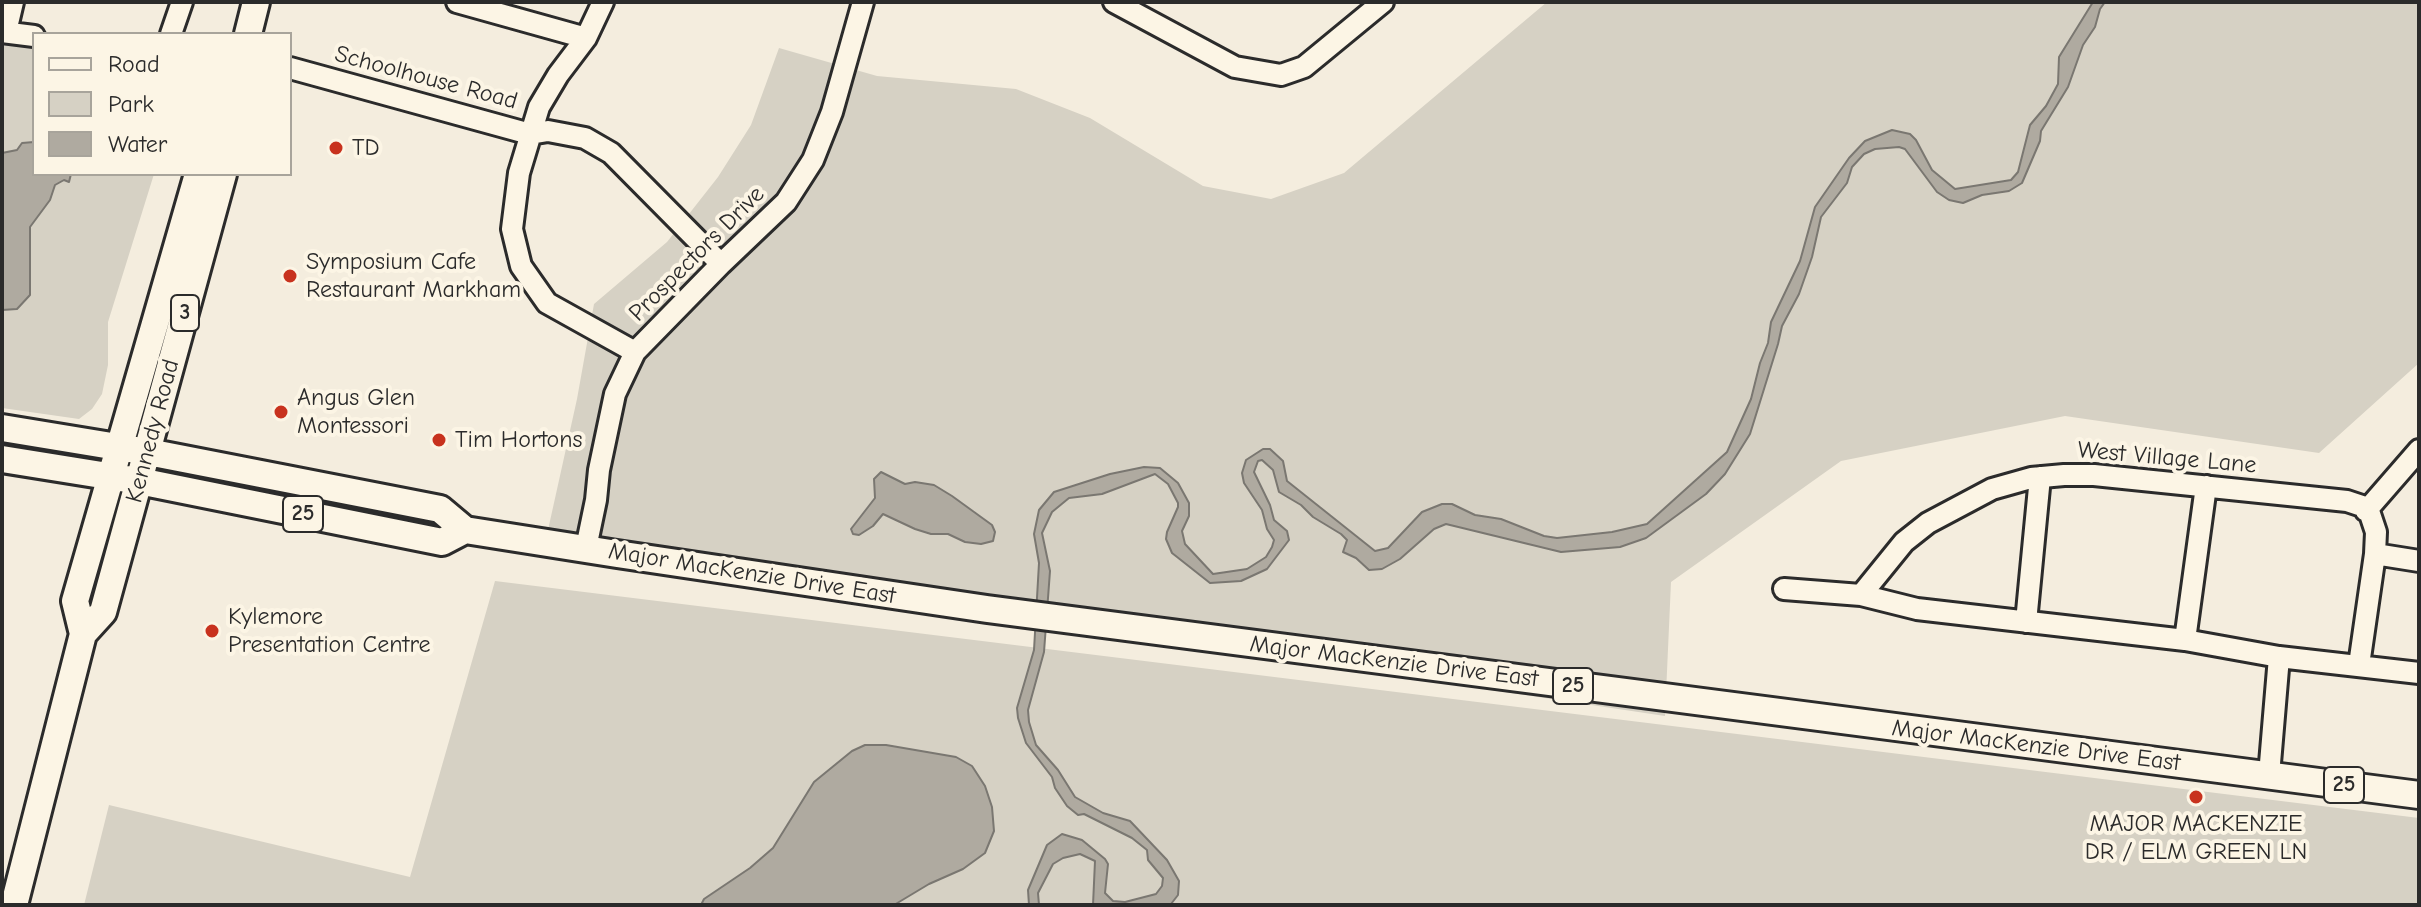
<!DOCTYPE html>
<style>
body{margin:0}
#map{position:relative;width:2421px;height:907px;overflow:hidden;background:#f4edde;font-family:"Comic Neue",sans-serif}
canvas{display:block}
.frame{position:absolute;inset:0;border:4px solid #2b2b2b;pointer-events:none}
.legend{position:absolute;left:32px;top:32px;width:260px;height:144px;box-sizing:border-box;background:#fcf5e5;border:2px solid #a8a49b;margin:0;padding:10px 14px;list-style:none;font-size:24px;color:#2b2b2b}
.legend li{display:flex;align-items:center;gap:16px;height:40px}
.legend b{width:40px;border:2px solid #a8a49b}
</style>
<div id="map">
<canvas width="2421" height="907"></canvas>
<div class="frame"></div>
<ul class="legend">
<li><b style="height:10px;background:#fcf5e5"></b>Road</li>
<li><b style="height:22px;background:#d6d1c4"></b>Park</li>
<li><b style="height:22px;background:#afaaa0"></b>Water</li>
</ul>
</div>
<script>
const context = document.querySelector('canvas').getContext('2d');
context.lineJoin = 'round';
function fillPath(path, color) {
  context.fillStyle = color;
  context.fill(path, 'evenodd');
}
function shape(rows) {
  const path = new Path2D();
  for (const r of rows) {
    path.moveTo(r[0], r[1]);
    for (let i = 2; i < r.length; i += 2) path.lineTo(r[i], r[i + 1]);
  }
  return path;
}
function stroke(path, color, width, dash) {
  context.strokeStyle = color;
  context.lineWidth = width;
  context.lineCap = dash ? 'butt' : 'round';
  context.setLineDash(dash || []);
  context.stroke(path);
}
function label(font, color, halo, rows, align = 'center') {
  context.font = font + ' "Comic Neue",sans-serif';
  context.lineWidth = 8;
  context.setLineDash([]);
  context.textBaseline = 'middle';
  context.strokeStyle = halo;
  context.fillStyle = color;
  for (const [text, x, y, turn = 0] of rows) {
    context.save();
    context.translate(x, y);
    context.rotate((+turn || 0) * Math.PI / 180);
    context.textAlign = isNaN(turn) ? turn : align;
    if (halo) context.strokeText(text, 0, 0);
    context.fillText(text, 0, 0);
    context.restore();
  }
}
const green = shape([
 [1547,2,2419,2,2419,363,2319,453,2065,416,1841,461,1671,582,1665,716,544,548,577,399,594,304,667,242,718,177,751,125,779,48,877,76,1016,89,1090,118,1203,186,1271,199,1344,173],
 [2,43,34,48,34,174,154,174,108,322,108,365,102,394,92,409,79,419,2,408],
 [495,581,2419,818,2419,905,84,905,109,805,410,877]
]);
const water = shape([
 [2093,2,2105,2,2100,9,2095,27,2083,45,2068,87,2041,131,2040,141,2022,183,2009,191,1982,195,1963,203,1949,200,1937,192,1905,149,1899,147,1875,149,1864,154,1852,167,1847,183,1821,217,1812,257,1799,294,1782,326,1778,344,1750,434,1725,474,1706,494,1646,538,1620,547,1561,552,1446,524,1434,529,1400,559,1382,569,1369,570,1356,558,1343,552,1347,540,1341,534,1313,517,1301,505,1279,492,1273,470,1262,460,1258,461,1254,472,1270,505,1274,520,1287,531,1289,540,1267,569,1241,581,1210,583,1172,553,1166,539,1167,532,1178,507,1178,503,1168,484,1155,474,1102,494,1069,498,1052,512,1042,533,1050,571,1044,652,1028,710,1029,722,1036,745,1058,770,1075,797,1103,813,1130,821,1167,860,1179,881,1178,895,1171,904,1093,905,1095,861,1080,854,1063,858,1053,864,1038,893,1039,905,1029,905,1028,890,1047,845,1062,834,1082,840,1105,859,1108,864,1105,893,1113,901,1125,902,1156,894,1162,886,1163,878,1148,860,1147,850,1132,838,1084,814,1078,815,1067,806,1055,788,1052,777,1026,743,1018,718,1017,708,1034,650,1039,563,1034,534,1039,510,1054,492,1110,474,1144,467,1160,468,1178,483,1189,503,1189,516,1182,531,1185,544,1213,574,1247,569,1266,557,1272,547,1274,540,1267,529,1262,510,1244,483,1242,473,1246,460,1263,449,1270,449,1283,461,1287,481,1375,551,1388,548,1422,512,1442,504,1452,504,1475,515,1501,519,1544,536,1557,538,1612,532,1647,524,1727,452,1751,399,1760,363,1768,343,1771,322,1800,261,1815,207,1849,158,1865,141,1892,130,1910,134,1916,140,1932,170,1955,189,2011,180,2018,172,2030,125,2046,106,2058,84,2059,57,2093,2],
 [34,142,34,174,71,174,69,182,64,180,55,185,50,200,30,227,30,295,17,309,2,310,2,153,17,150,22,143,34,142],
 [881,472,905,484,915,482,934,485,952,496,992,525,995,532,993,541,981,544,965,542,948,534,931,534,915,529,883,514,873,526,859,535,853,534,851,529,875,498,874,479,881,472],
 [865,745,886,745,956,757,972,766,985,786,992,807,994,831,985,853,963,869,929,884,894,905,701,905,704,899,750,868,773,848,814,782,852,751,865,745]
]);
const minor = shape([
 [457,2,586,38],
 [603,2,586,38,558,75,539,107,519,173,512,229,521,266,547,303,635,352],
 [1114,2,1235,67,1281,75,1304,67,1383,2],
 [2,32,34,36],
 [6,32,13,2],
 [171,34,182,2],
 [290,68,530,134,548,131,585,138,611,153,721,264],
 [2366,511,2419,450],
 [586,548,596,500,599,470,615,394,635,352,721,264,786,202,813,160,832,112,863,2],
 [1784,589,1861,595,1917,609,2185,640,2279,657,2419,673],
 [1861,595,1904,542,1928,523,1992,489,2031,478,2064,475,2094,475,2347,501,2362,506,2370,514,2376,532,2375,554],
 [2026,622,2040,477],
 [2185,640,2206,486],
 [2359,665,2375,554,2419,561],
 [2269,775,2279,657]
]);
const major = shape([
 [248,34,256,2],
 [2,428,148,452,440,509,465,530,617,554,987,609,2419,795],
 [2,459,139,481,442,542,465,530],
 [83,634,75,601,198,174],
 [14,905,83,634,103,612,223,174]
]);
const markers = [
 [336,148,8,"#c8321e"],
 [290,276,8,"#c8321e"],
 [281,412,8,"#c8321e"],
 [439,440,8,"#c8321e"],
 [212,631,8,"#c8321e"],
 [2196,797,8,"#c8321e"]
];
const shields = [
 [185,313,28],
 [303,514,40],
 [1573,686,40],
 [2344,785,40]
];
const shieldNames = [
 ["3",185,313],
 ["25",303,514],
 ["25",1573,686],
 ["25",2344,785]
];
const streetNames = [
 ["Schoolhouse Road",426,78,15],
 ["Prospectors Drive",697,254,-45],
 ["Kennedy Road",153,431,-75],
 ["West Village Lane",2167,458,5],
 ["Major MacKenzie Drive East",752,574,9],
 ["Major MacKenzie Drive East",1394,662,7],
 ["Major MacKenzie Drive East",2036,746,7]
];
const poiNames = [
 ["TD",352,148],
 ["Symposium Cafe",306,262],
 ["Restaurant Markham",306,290],
 ["Angus Glen",297,398],
 ["Montessori",297,426],
 ["Tim Hortons",455,440],
 ["Kylemore",228,617],
 ["Presentation Centre",228,645],
 ["MAJOR MACKENZIE",2196,824,"center"],
 ["DR / ELM GREEN LN",2196,852,"center"]
];
fillPath(green, '#d6d1c4');
fillPath(water, '#afaaa0');
stroke(water, '#7a7771', 2);
stroke(minor, '#2b2b2b', 26);
stroke(major, '#2b2b2b', 32);
stroke(minor, '#fcf5e5', 20);
stroke(major, '#fcf5e5', 26);
for (const [x, y, r, color] of markers) {
  const dot = new Path2D();
  dot.arc(x, y, r, 0, 2 * Math.PI);
  context.fillStyle = color;
  context.fill(dot);
  stroke(dot, '#fcf5e5', 3);
}
for (const [x, y, w] of shields) {
  const box = new Path2D();
  box.roundRect(x - w / 2, y - 18, w, 36, 6);
  context.fillStyle = '#fcf5e5';
  context.fill(box);
  stroke(box, '#2b2b2b', 2);
}
label('bold 22px', '#2b2b2b', null, shieldNames);
label('24px', '#2b2b2b', '#fcf5e5', streetNames);
label('24px', '#2b2b2b', '#fcf5e5', poiNames, 'left');
</script>
